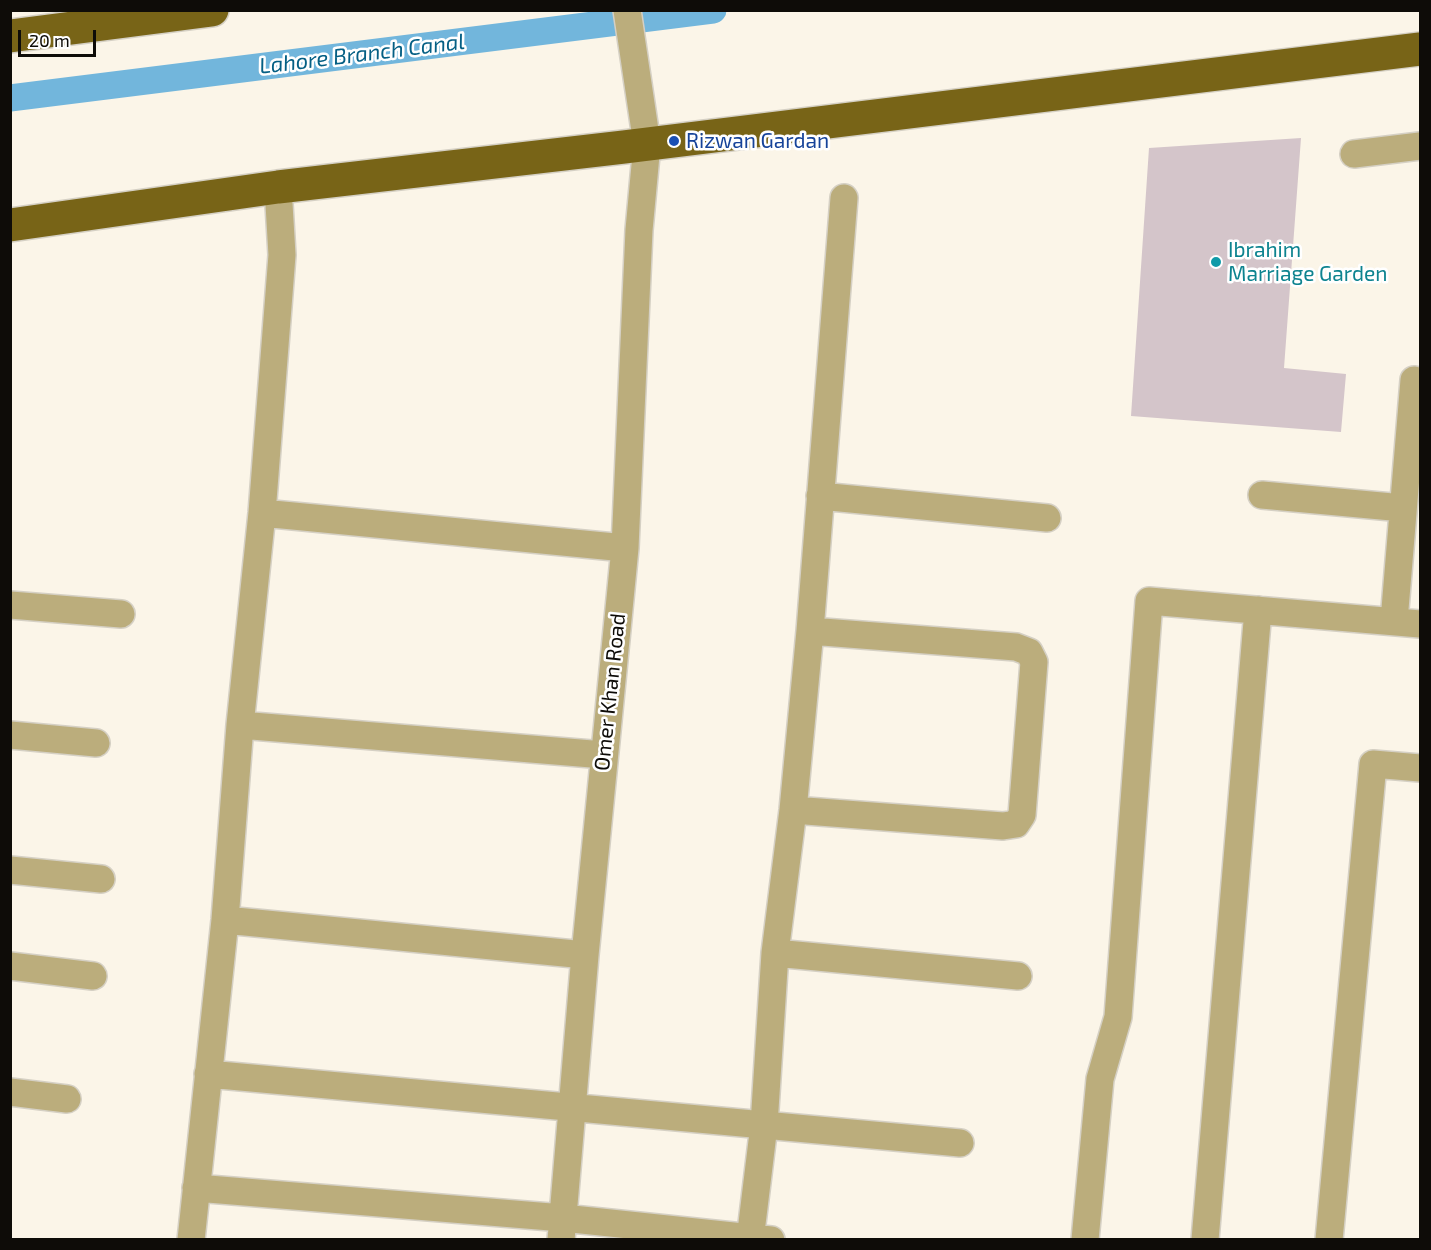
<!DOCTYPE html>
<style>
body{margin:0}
#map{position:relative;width:1431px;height:1250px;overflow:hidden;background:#fbf5e8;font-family:"Exo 2",sans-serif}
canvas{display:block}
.frame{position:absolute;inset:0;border:12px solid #0e0c08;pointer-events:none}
.scale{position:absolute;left:18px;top:30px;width:78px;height:27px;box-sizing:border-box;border:3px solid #0e0c08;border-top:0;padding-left:8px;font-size:18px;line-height:21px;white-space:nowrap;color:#0e0c08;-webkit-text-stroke:4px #fff;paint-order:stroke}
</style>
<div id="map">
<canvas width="1431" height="1250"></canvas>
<div class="frame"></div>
<div class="scale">20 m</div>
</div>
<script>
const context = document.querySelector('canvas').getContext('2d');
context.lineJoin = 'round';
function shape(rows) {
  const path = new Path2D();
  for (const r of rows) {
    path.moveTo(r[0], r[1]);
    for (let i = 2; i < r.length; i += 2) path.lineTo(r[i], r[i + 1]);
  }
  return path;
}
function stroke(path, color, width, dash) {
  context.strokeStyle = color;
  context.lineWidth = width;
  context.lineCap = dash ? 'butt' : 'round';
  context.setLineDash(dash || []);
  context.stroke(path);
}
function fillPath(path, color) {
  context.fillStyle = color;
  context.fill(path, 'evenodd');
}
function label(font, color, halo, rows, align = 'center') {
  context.font = font + ' "Exo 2",sans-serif';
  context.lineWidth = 5;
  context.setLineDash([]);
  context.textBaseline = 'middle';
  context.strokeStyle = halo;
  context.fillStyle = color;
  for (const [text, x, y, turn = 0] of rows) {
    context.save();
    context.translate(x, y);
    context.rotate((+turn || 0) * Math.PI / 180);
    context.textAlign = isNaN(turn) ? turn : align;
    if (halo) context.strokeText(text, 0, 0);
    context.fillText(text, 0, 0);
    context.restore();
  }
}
const canal = shape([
 [10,98,713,10]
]);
const building = shape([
 [1301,138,1284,368,1346,374,1341,432,1131,416,1149,148]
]);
const minor = shape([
 [1354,154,1420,146],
 [1262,495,1403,508],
 [820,496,1047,518],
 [262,513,625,548],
 [10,605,121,614],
 [1394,621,1414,380],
 [240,725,604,755],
 [10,735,96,743],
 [793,810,1003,826,1016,824,1022,815,1034,662,1029,652,1016,647,810,631],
 [10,870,101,879],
 [225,920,585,955],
 [775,953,1018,976],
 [10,966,93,976],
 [208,1074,960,1143],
 [10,1092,67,1099],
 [196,1188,563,1218,771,1240],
 [191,1240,225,920,240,725,262,513,282,255,278,187],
 [561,1240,585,955,625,548,639,230,647,144,627,10],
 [750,1240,764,1125,775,953,793,810,810,631,844,198],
 [1085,1240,1100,1079,1118,1017,1149,601,1420,624],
 [1205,1240,1258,610],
 [1329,1240,1373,764,1420,768]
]);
const trunk = shape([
 [10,36,212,10],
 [10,225,278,187,624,147,1420,49]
]);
const markers = [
 [674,141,6,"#1a4fb4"],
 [1216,262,6,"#0f9aa8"]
];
const transitNames = [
 ["Rizwan Gardan",686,141]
];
const cultureNames = [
 ["Ibrahim",1228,250],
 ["Marriage Garden",1228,274]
];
const streetNames = [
 ["Omer Khan Road",610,692,-84]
];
const waterNames = [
 ["Lahore Branch Canal",362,54,-7]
];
stroke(canal, '#72b6dc', 27);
fillPath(building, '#d4c5ca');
stroke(minor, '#d5d0c4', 30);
stroke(trunk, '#d5d0c4', 36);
stroke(minor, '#bbad7c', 27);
stroke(trunk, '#786417', 33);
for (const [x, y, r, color] of markers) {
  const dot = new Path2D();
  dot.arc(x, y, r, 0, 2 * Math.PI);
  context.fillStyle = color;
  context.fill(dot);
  stroke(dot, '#fff', 2);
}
label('21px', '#164399', '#fff', transitNames, 'left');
label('21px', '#0d838f', '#fff', cultureNames, 'left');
label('21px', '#0e0c08', '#fff', streetNames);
label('italic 22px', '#045f84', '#fff', waterNames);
</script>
